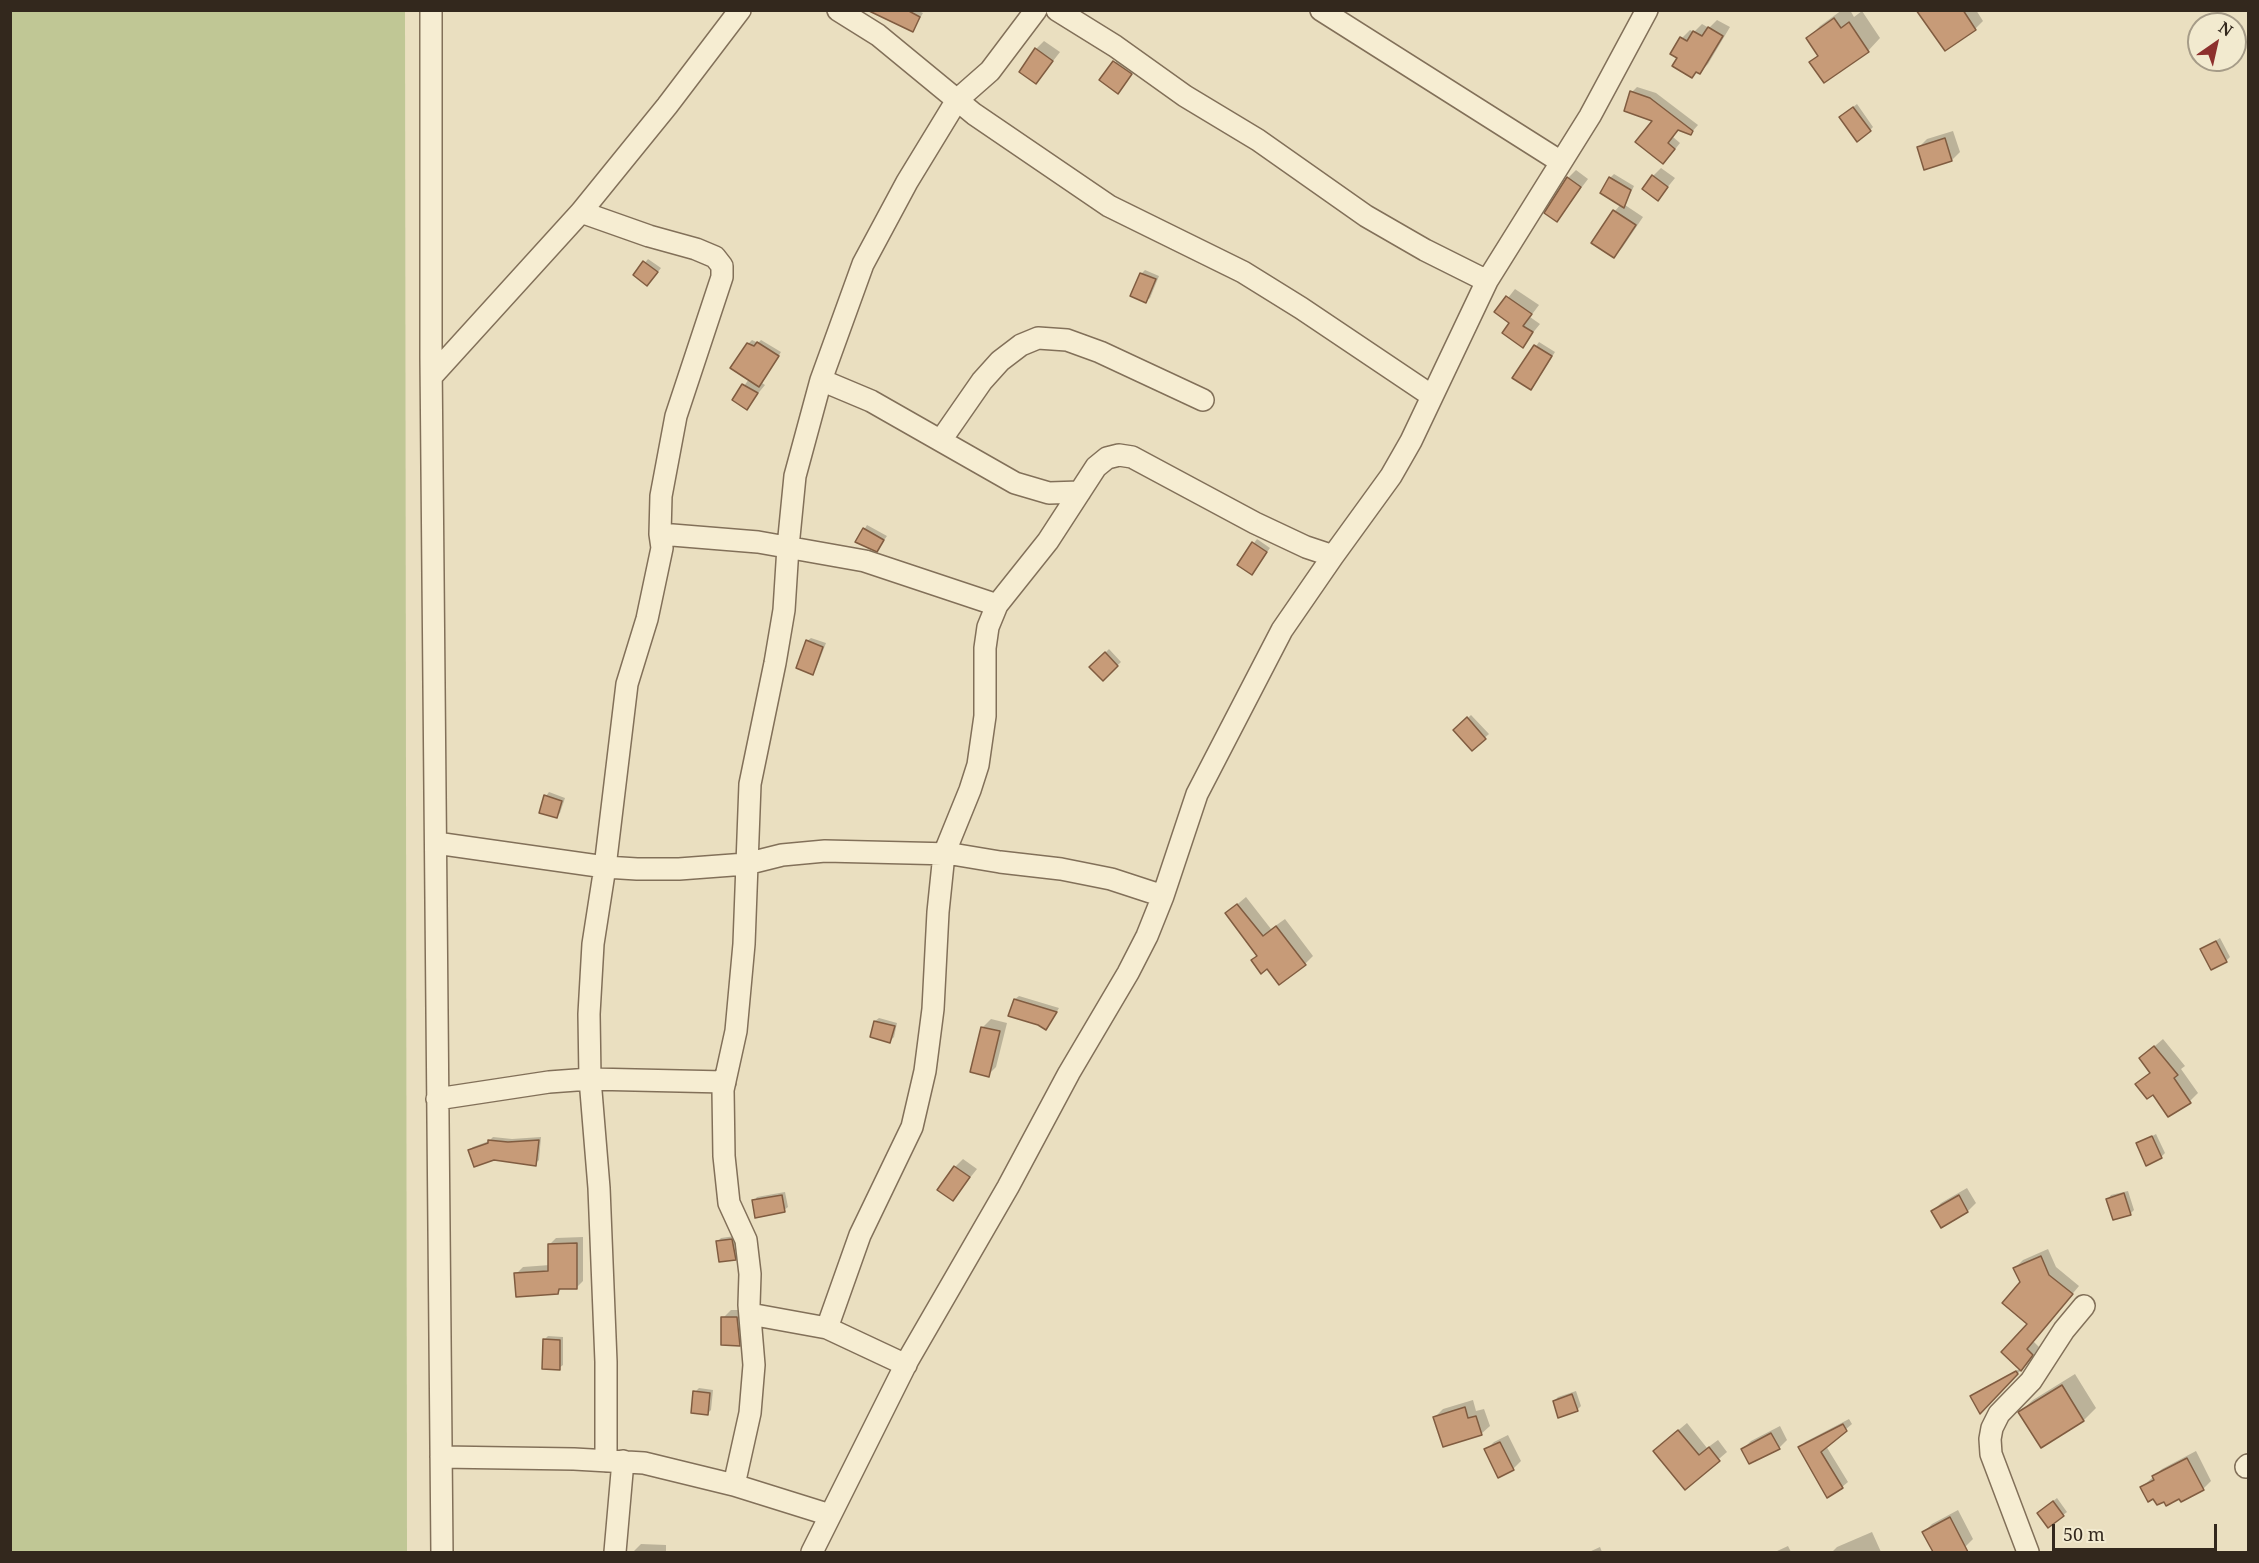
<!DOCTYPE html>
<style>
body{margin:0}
#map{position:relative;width:2259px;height:1563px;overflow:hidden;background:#eadfc0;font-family:"Noto Serif",serif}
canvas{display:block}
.frame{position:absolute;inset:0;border:12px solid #33281d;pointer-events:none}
.north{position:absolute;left:2187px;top:12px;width:60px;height:60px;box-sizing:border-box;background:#f2eacf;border:2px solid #a69c88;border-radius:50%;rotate:34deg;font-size:16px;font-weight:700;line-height:24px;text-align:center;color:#33281d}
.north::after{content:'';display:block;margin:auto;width:21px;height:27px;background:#8d302d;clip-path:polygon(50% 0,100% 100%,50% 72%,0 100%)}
.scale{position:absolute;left:2052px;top:1524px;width:165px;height:27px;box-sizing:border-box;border:3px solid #33281d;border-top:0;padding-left:8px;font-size:18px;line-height:21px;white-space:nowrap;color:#33281d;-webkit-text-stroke:4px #f2eacf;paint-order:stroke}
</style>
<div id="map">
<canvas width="2259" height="1563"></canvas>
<div class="frame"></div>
<div class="north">N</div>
<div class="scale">50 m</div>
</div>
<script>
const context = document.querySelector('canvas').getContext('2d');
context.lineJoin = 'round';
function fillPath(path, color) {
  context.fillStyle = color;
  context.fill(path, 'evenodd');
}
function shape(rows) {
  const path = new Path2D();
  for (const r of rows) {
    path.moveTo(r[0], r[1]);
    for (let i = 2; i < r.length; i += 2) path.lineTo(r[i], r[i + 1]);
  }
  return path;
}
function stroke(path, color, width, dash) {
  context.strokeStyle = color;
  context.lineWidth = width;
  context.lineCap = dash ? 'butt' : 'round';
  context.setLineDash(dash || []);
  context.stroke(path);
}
const green = shape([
 [11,10,405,11,407,1552,11,1552]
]);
const shadow = shape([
 [900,10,917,10,923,13,913,30],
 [1842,10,1850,10,1854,17,1862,11,1880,38,1868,51,1811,62,1819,54,1808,38,1820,26],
 [1918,10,1976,10,1983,21,1975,29],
 [1717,20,1730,27,1708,64,1700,72,1672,54,1682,38,1690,30,1694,32,1702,24,1709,28],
 [1044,41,1060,52,1036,83,1036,49],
 [1122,54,1139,65,1118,92,1101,80],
 [1637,87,1656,93,1698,125,1691,133,1679,129,1673,137,1680,143,1669,157,1654,120,1632,92],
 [1857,104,1873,127,1870,130,1844,114],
 [1953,131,1960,152,1952,160,1919,147,1927,139],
 [1661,168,1675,178,1658,199,1653,176],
 [1576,170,1588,179,1557,220,1568,178],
 [1614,174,1634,186,1625,205,1643,217,1622,248,1614,256,1615,211,1621,204,1610,178],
 [648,259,661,268,651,281,635,275],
 [1145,270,1159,276,1150,298,1146,301,1141,274],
 [1515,289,1539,305,1530,317,1540,324,1522,346,1511,323,1497,312],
 [752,340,758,343,761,340,781,352,762,383,765,385,746,408,734,400,749,379,748,344],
 [1539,342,1555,352,1531,389,1514,378],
 [867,525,887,536,877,550,857,542],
 [1257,539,1270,548,1255,569,1239,564],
 [811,638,826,643,816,669,812,673,807,641],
 [1109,649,1121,662,1103,679,1091,667],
 [1471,715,1489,734,1472,749,1455,730],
 [549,792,565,798,560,813,557,816,546,796],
 [1246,897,1271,929,1285,919,1313,956,1305,964,1258,955,1227,913],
 [2220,938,2230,957,2226,961,2202,949],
 [1019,996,1059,1008,1049,1025,1015,999],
 [879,1018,897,1023,894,1037,890,1041,875,1021],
 [991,1019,1007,1023,996,1067,988,1075,972,1071,983,1027],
 [2163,1039,2185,1066,2181,1069,2198,1093,2190,1101,2153,1093,2137,1084,2151,1072,2149,1051],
 [2156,1134,2165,1153,2161,1157,2138,1144],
 [493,1137,512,1139,541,1137,539,1160,535,1164,469,1150,473,1147,489,1141],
 [963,1159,977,1169,953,1199,955,1167],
 [1967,1188,1976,1203,1968,1211,1942,1226,1933,1211,1941,1203],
 [2128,1191,2134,1210,2130,1214,2108,1199,2111,1195],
 [785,1192,788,1207,784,1210,754,1201,757,1197],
 [735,1236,738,1255,735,1259,718,1241,721,1238],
 [583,1237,583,1281,576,1288,562,1288,558,1292,516,1274,523,1267,550,1265,549,1245,556,1238],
 [2048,1249,2056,1267,2079,1286,2033,1341,2039,1347,2029,1362,1980,1412,1972,1397,2021,1368,2030,1324,2022,1282,2015,1268,2023,1260],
 [731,1310,745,1310,747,1336,739,1344,723,1318],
 [548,1336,563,1337,563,1365,559,1368,544,1340],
 [2075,1374,2096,1408,2084,1420,2020,1412,2033,1400],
 [699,1388,713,1390,711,1410,708,1413,695,1392],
 [1576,1391,1581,1406,1577,1410,1554,1401,1558,1397],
 [1473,1400,1476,1411,1484,1409,1490,1426,1481,1434,1435,1417,1443,1409],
 [1849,1419,1852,1424,1826,1446,1848,1482,1842,1487,1800,1448,1805,1442],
 [1687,1423,1707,1448,1718,1440,1727,1452,1685,1488,1663,1443],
 [1780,1426,1787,1440,1779,1448,1743,1449,1751,1441],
 [1508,1435,1521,1461,1513,1469,1486,1450,1494,1442],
 [2196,1451,2211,1481,2203,1489,2180,1497,2142,1487,2162,1469],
 [2057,1498,2067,1512,2063,1515,2043,1509],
 [1958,1510,1973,1539,1965,1547,1955,1552,1934,1552,1924,1532,1932,1524],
 [1872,1532,1881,1552,1832,1552,1837,1547],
 [641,1544,666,1545,666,1552,633,1552],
 [1788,1546,1791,1552,1775,1552],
 [1600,1547,1602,1552,1589,1552]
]);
const building = shape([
 [867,10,907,10,920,17,913,32,867,10],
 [1916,10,1963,10,1976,30,1945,51,1916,10],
 [1834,18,1841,28,1849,22,1869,52,1824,83,1809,62,1818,56,1806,38,1834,18],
 [1708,27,1723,36,1700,74,1696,72,1692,78,1672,66,1677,58,1670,54,1680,37,1687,41,1693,31,1702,36,1708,27],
 [1035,48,1053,61,1036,84,1019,72,1035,48],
 [1113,61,1132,74,1118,94,1099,80,1113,61],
 [1630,91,1650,98,1693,131,1691,135,1678,130,1668,143,1675,149,1663,164,1635,142,1652,121,1624,111,1630,91],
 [1853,107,1871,131,1857,142,1839,117,1853,107],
 [1945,138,1952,161,1924,170,1917,147,1945,138],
 [1652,175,1668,187,1658,201,1642,189,1652,175],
 [1567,177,1581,187,1557,222,1544,213,1567,177],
 [1609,177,1631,190,1624,208,1600,193,1609,177],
 [1613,210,1636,225,1614,258,1591,243,1613,210],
 [643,261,658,272,647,286,633,275,643,261],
 [1140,273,1156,279,1146,303,1130,296,1140,273],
 [1506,296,1532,314,1523,326,1533,332,1523,348,1502,333,1509,323,1494,312,1506,296],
 [757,342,779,356,759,387,730,368,747,343,754,346,757,342],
 [1534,345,1552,356,1531,390,1512,378,1534,345],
 [742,384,758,393,747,410,732,400,742,384],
 [863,528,884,540,877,552,855,542,863,528],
 [1252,542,1267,552,1252,575,1237,565,1252,542],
 [806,640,823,647,813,675,796,668,806,640],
 [1105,652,1118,666,1103,681,1089,667,1105,652],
 [1467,717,1486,739,1472,751,1453,730,1467,717],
 [544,795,562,801,557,818,539,813,544,795],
 [1237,904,1263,936,1276,926,1306,965,1279,985,1267,969,1261,974,1251,960,1257,956,1225,913,1237,904],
 [2216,941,2227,962,2211,970,2200,949,2216,941],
 [1014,999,1057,1012,1046,1030,1038,1025,1008,1016,1014,999],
 [874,1021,895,1026,890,1043,870,1037,874,1021],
 [981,1027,1000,1031,989,1077,970,1072,981,1027],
 [2154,1046,2178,1075,2174,1078,2191,1103,2168,1117,2153,1095,2147,1099,2135,1084,2150,1073,2139,1058,2154,1046],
 [2152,1136,2162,1158,2146,1166,2136,1143,2152,1136],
 [488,1140,508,1142,539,1140,536,1166,494,1160,474,1167,468,1150,488,1143,488,1140],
 [954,1166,970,1177,953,1201,937,1190,954,1166],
 [2124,1193,2131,1215,2113,1220,2106,1199,2124,1193],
 [782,1195,785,1212,755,1218,752,1200,782,1195],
 [1959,1195,1968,1212,1941,1228,1931,1211,1959,1195],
 [732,1239,736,1260,719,1262,716,1241,732,1239],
 [577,1243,577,1289,559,1289,558,1294,516,1297,514,1273,548,1271,548,1244,577,1243],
 [2041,1256,2049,1275,2073,1294,2027,1349,2033,1355,2021,1371,2001,1352,2027,1324,2002,1303,2020,1282,2013,1268,2041,1256],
 [721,1317,737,1317,740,1346,721,1345,721,1317],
 [543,1339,560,1340,560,1370,542,1369,543,1339],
 [2016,1371,2018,1374,1980,1414,1970,1396,2016,1371],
 [2062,1385,2084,1421,2041,1448,2018,1412,2062,1385],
 [693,1391,710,1393,708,1415,691,1413,693,1391],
 [1572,1394,1578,1411,1558,1418,1553,1401,1572,1394],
 [1465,1407,1468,1418,1476,1416,1482,1435,1443,1447,1433,1417,1465,1407],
 [1843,1424,1847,1431,1821,1452,1843,1488,1827,1498,1798,1447,1843,1424],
 [1678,1430,1699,1455,1709,1447,1720,1461,1685,1490,1653,1451,1678,1430],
 [1771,1433,1780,1449,1749,1464,1741,1449,1771,1433],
 [1500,1442,1514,1470,1498,1478,1484,1449,1500,1442],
 [2187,1458,2204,1490,2181,1502,2179,1499,2166,1506,2164,1502,2157,1505,2153,1499,2148,1502,2140,1487,2154,1480,2152,1476,2187,1458],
 [2053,1501,2064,1516,2048,1528,2037,1513,2053,1501],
 [1950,1517,1968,1552,1933,1552,1922,1532,1950,1517]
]);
const street = shape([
 [431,10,431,358,442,1552],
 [838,10,878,35,974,114,1109,206,1243,272,1301,308,1432,396],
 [1057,10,1115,46,1185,96,1258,140,1366,216,1425,250,1487,281],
 [1321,10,1561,162],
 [581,212,649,236,696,249,715,257,722,266,722,277,676,416,661,496,660,534,662,548,647,619,627,684,605,867,593,944,589,1014,590,1079,599,1188,606,1362,606,1461],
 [432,376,581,212,667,106,740,10],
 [821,380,871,401,1015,483,1049,493,1080,492],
 [941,440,982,381,1000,361,1021,345,1038,338,1067,340,1100,352,1203,400],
 [660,534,758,542,865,561,997,605],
 [436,843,605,867,637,869,679,869,746,864,782,855,825,851,952,854,1000,862,1061,869,1111,879,1163,896],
 [437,1099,549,1082,590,1079,725,1082],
 [750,1314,827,1328,906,1365],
 [827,1328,860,1235,912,1127,925,1071,933,1009,938,912,944,854,970,790,978,765,985,716,985,648,988,627,997,605,1048,541,1096,467,1107,458,1119,455,1132,457,1255,523,1306,547,1333,556],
 [441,1457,574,1459,644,1463,734,1485,830,1515],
 [2246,1467,2248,1465],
 [734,1485,750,1413,754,1365,749,1305,750,1274,746,1240,729,1203,724,1156,723,1090,736,1031,744,944,750,784,775,663,784,610,788,547,795,476,821,380,863,264,907,182,957,100,990,71,1036,10],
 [615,1552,623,1461],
 [812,1552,908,1360,1008,1187,1069,1073,1128,973,1147,936,1163,896,1197,794,1282,630,1333,556,1391,476,1411,441,1487,281,1590,116,1647,10],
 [2028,1552,1991,1454,1990,1439,1992,1428,1999,1414,2031,1381,2064,1330,2084,1306]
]);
fillPath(green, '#c0c795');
fillPath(shadow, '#0003');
fillPath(building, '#c79b78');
stroke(building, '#805c40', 1.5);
stroke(street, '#827059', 24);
stroke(street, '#f6edd2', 21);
</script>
